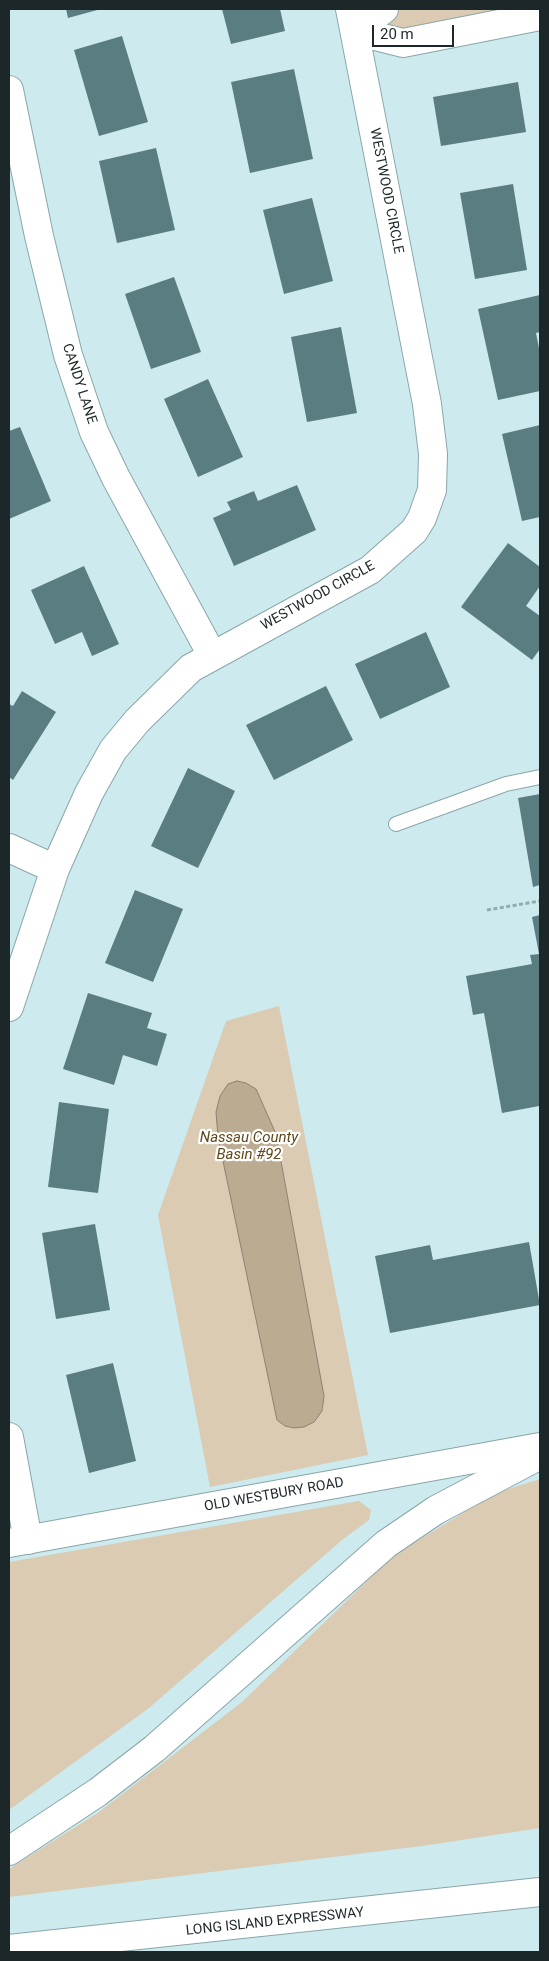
<!DOCTYPE html>
<style>
body{margin:0}
#map{position:relative;width:549px;height:1961px;overflow:hidden;background:#cdeaef;font-family:Roboto,sans-serif}
canvas{display:block}
.frame{position:absolute;inset:0;border:10px solid #1c2729;pointer-events:none}
.scale{position:absolute;left:372px;top:25px;width:82px;height:22px;box-sizing:border-box;border:2px solid #1c2729;border-top:0;padding-left:6px;font-size:15px;line-height:18px;white-space:nowrap;color:#1c2729;-webkit-text-stroke:4px #fff;paint-order:stroke}
</style>
<div id="map">
<canvas width="549" height="1961"></canvas>
<div class="frame"></div>
<div class="scale">20 m</div>
</div>
<script>
const context = document.querySelector('canvas').getContext('2d');
context.lineJoin = 'round';
function fillPath(path, color) {
  context.fillStyle = color;
  context.fill(path, 'evenodd');
}
function shape(rows) {
  const path = new Path2D();
  for (const r of rows) {
    path.moveTo(r[0], r[1]);
    for (let i = 2; i < r.length; i += 2) path.lineTo(r[i], r[i + 1]);
  }
  return path;
}
function stroke(path, color, width, dash) {
  context.strokeStyle = color;
  context.lineWidth = width;
  context.lineCap = dash ? 'butt' : 'round';
  context.setLineDash(dash || []);
  context.stroke(path);
}
function label(font, color, halo, rows, align = 'center') {
  context.font = font + ' Roboto,sans-serif';
  context.lineWidth = 4.5;
  context.setLineDash([]);
  context.textBaseline = 'middle';
  context.strokeStyle = halo;
  context.fillStyle = color;
  for (const [text, x, y, turn = 0] of rows) {
    context.save();
    context.translate(x, y);
    context.rotate((+turn || 0) * Math.PI / 180);
    context.textAlign = isNaN(turn) ? turn : align;
    if (halo) context.strokeText(text, 0, 0);
    context.fillText(text, 0, 0);
    context.restore();
  }
}
const green = shape([
 [384,9,540,9,403,43,355,31],
 [279,1006,368,1455,210,1487,158,1215,226,1021],
 [540,1479,540,1828,422,1846,9,1897,9,1869,99,1812,242,1702,394,1555,496,1493],
 [359,1501,371,1510,369,1520,342,1540,149,1708,9,1810,9,1562]
]);
const water = shape([
 [237,1081,246,1083,256,1089,276,1134,324,1396,322,1411,314,1422,304,1427,294,1428,285,1426,277,1420,218,1137,216,1112,220,1096,228,1084,237,1081]
]);
const building = shape([
 [66,9,101,9,68,18],
 [222,9,280,9,285,31,231,44],
 [122,36,148,122,99,136,74,50],
 [294,69,313,159,250,173,231,82],
 [518,82,526,132,441,146,433,97],
 [156,148,175,230,117,243,99,161],
 [513,184,527,270,475,279,460,193],
 [312,198,333,281,284,294,263,210],
 [174,277,201,352,151,369,125,294],
 [540,295,540,332,536,333,540,353,540,391,498,400,478,309],
 [341,327,357,413,307,422,291,337],
 [208,379,243,457,198,477,164,399],
 [540,425,540,517,522,521,502,434],
 [20,427,51,501,9,519,9,431],
 [297,485,316,530,234,566,213,518,231,510,227,502,254,491,258,501],
 [508,543,540,567,540,586,526,606,540,616,540,649,532,660,461,607],
 [84,566,119,644,92,656,82,632,55,644,31,590],
 [426,632,450,687,380,719,355,664],
 [326,686,353,740,274,780,246,725],
 [22,691,56,712,13,780,9,777,9,704,13,706],
 [188,768,235,791,198,868,151,846],
 [540,794,540,885,533,887,518,798],
 [135,890,183,909,153,982,105,963],
 [540,915,540,1110,539,1106,502,1113,484,1013,473,1015,466,976,532,964,530,955,539,954,532,917],
 [88,993,152,1013,147,1028,167,1034,157,1066,123,1055,114,1085,63,1069],
 [59,1102,109,1109,98,1193,48,1187],
 [95,1224,110,1310,56,1319,42,1233],
 [529,1242,540,1305,390,1333,375,1256,430,1245,433,1260],
 [113,1363,136,1461,89,1473,66,1375]
]);
const path = shape([
 [487,910,540,901]
]);
const service = shape([
 [396,824,506,784,540,777]
]);
const minor = shape([
 [384,9,355,31,403,43,540,16],
 [9,90,39,236,68,355,94,432,116,478,212,655],
 [9,848,55,869],
 [9,1007,55,869,89,793,113,750,137,721,191,668,370,570,414,531,422,518,432,490,433,454,427,404,350,9],
 [9,1437,28,1540]
]);
const secondary = shape([
 [9,1543,540,1447]
]);
const motorway = shape([
 [9,1851,98,1792,154,1749,386,1544,436,1510,540,1455],
 [9,1949,540,1892]
]);
const streetNames = [
 ["WESTWOOD CIRCLE",386,191,79],
 ["CANDY LANE",79,384,72],
 ["WESTWOOD CIRCLE",318,596,-29],
 ["OLD WESTBURY ROAD",274,1495,-10],
 ["LONG ISLAND EXPRESSWAY",275,1922,-6]
];
const waterNames = [
 ["Nassau County",249,1138],
 ["Basin #92",249,1155]
];
fillPath(green, '#dacbb2');
fillPath(water, '#baab91');
stroke(water, '#8b8372', 1);
fillPath(building, '#5a7d82');
stroke(service, '#8aa6aa', 16);
stroke(minor, '#8aa6aa', 30);
stroke(secondary, '#8aa6aa', 30);
stroke(motorway, '#8aa6aa', 30);
stroke(path, '#93aaae', 3, [4, 2.5]);
stroke(service, '#fff', 14);
stroke(minor, '#fff', 28);
stroke(secondary, '#fff', 28);
stroke(motorway, '#fff', 28);
label('14px', '#1c2729', '#fff', streetNames);
label('italic 15px', '#61481b', '#fff', waterNames);
</script>
